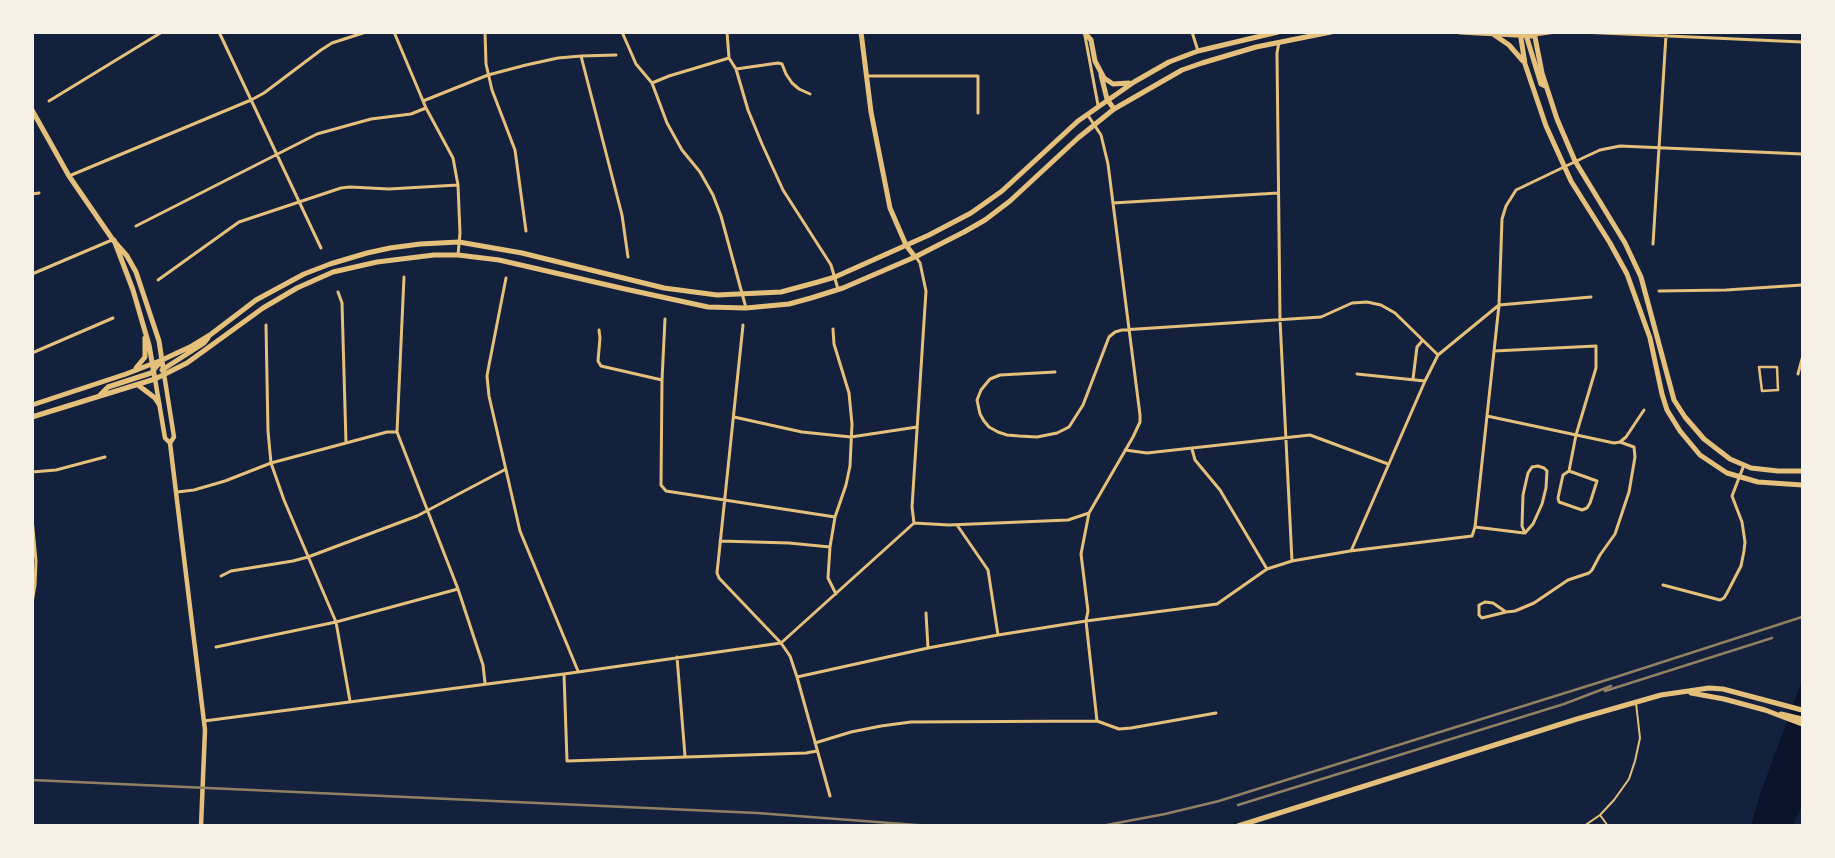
<!DOCTYPE html>
<style>
body{margin:0}
#map{position:relative;width:1835px;height:858px;overflow:hidden;background:#14213d;font-family:"DM Sans",sans-serif}
canvas{display:block}
.frame{position:absolute;inset:0;border:34px solid #f6f1e7;pointer-events:none}
</style>
<div id="map">
<canvas width="1835" height="858"></canvas>
<div class="frame"></div>
</div>
<script>
const context = document.querySelector('canvas').getContext('2d');
context.lineJoin = 'round';
function fillPath(path, color) {
  context.fillStyle = color;
  context.fill(path, 'evenodd');
}
function shape(rows) {
  const path = new Path2D();
  for (const r of rows) {
    path.moveTo(r[0], r[1]);
    for (let i = 2; i < r.length; i += 2) path.lineTo(r[i], r[i + 1]);
  }
  return path;
}
function stroke(path, color, width, dash) {
  context.strokeStyle = color;
  context.lineWidth = width;
  context.lineCap = dash ? 'butt' : 'round';
  context.setLineDash(dash || []);
  context.stroke(path);
}
const water = shape([
 [1802,681,1802,806,1793,825,1751,826,1759,797]
]);
const service = shape([
 [1600,815,1608,826],
 [1584,826,1600,815,1614,800,1629,779,1635,761,1640,738,1636,703]
]);
const pedestrian = shape([
 [1759,367,1777,367,1778,390,1762,391,1759,367]
]);
const minor = shape([
 [219,32,321,248],
 [394,32,426,108,453,158,458,185,460,233,458,255],
 [485,32,486,64,492,90,515,150,526,231],
 [622,32,636,64,652,83,667,123,682,150,700,172,713,195,721,216,746,308],
 [727,32,729,58,736,69,748,110,762,144,783,190,831,265,838,289],
 [1192,32,1198,51],
 [1580,32,1802,42],
 [1535,35,1556,32],
 [1085,36,1098,105],
 [1279,42,1277,53,1280,320,1292,561],
 [581,56,622,215,628,257],
 [736,69,778,63,782,64,786,74,792,83,799,89,810,94],
 [867,76,978,76,978,113],
 [652,83,669,76,729,58],
 [49,101,162,32],
 [423,101,488,75,526,65,558,58,581,56,616,55],
 [1087,114,1101,135,1108,164,1140,415,1140,422,1133,437,1089,513,1081,554,1088,611,1086,621,1097,721],
 [69,176,251,100,264,93,321,50,332,43,366,32],
 [32,194,39,193],
 [1113,203,1278,193],
 [136,226,317,134,371,119,411,114,426,108],
 [1653,244,1666,35],
 [32,274,112,240],
 [404,277,397,432,458,589,483,665,485,683],
 [506,278,489,365,487,376,489,396,520,531,578,671],
 [158,280,239,222,341,188,350,187,389,189,458,185],
 [1659,291,1726,290,1802,285],
 [338,292,342,303,346,443],
 [665,319,662,380,661,485,666,491,835,517],
 [266,325,268,431,271,463,284,500,336,622,350,701],
 [743,325,717,573,719,578,781,643,790,656,797,677,830,796],
 [833,329,834,344,849,393,852,424,850,466,846,485,835,517,830,547,828,578,836,594],
 [599,330,600,338,598,361,601,366,662,380],
 [1494,351,1596,346,1596,368,1576,435,1569,471,1597,481,1590,503,1587,508,1582,510,1559,502,1558,498,1563,475,1569,471],
 [32,353,113,318],
 [1055,372,1000,375,990,379,981,390,977,400,980,414,984,421,989,427,998,432,1007,435,1019,436,1037,437,1057,433,1069,427,1083,405,1109,337,1115,332,1122,330,1321,317,1352,303,1367,302,1381,305,1395,313,1438,355],
 [1357,374,1425,381],
 [1798,374,1802,359],
 [1413,379,1417,347,1422,341],
 [1487,416,1614,443,1620,442,1626,437,1644,410],
 [734,417,802,432,851,437,917,427],
 [1192,449,1195,460,1220,490,1267,569],
 [1125,450,1147,453,1310,435,1388,464],
 [1538,466,1544,468,1547,471,1546,488,1542,504,1533,524,1525,533,1522,526,1523,495,1528,473,1532,467,1538,466],
 [32,472,56,470,105,457],
 [177,492,194,490,225,481,271,463,346,443,387,432,397,432],
 [32,518,36,561,35,585,32,603],
 [914,523,912,507,926,291,920,263,916,257],
 [957,525,988,570,998,635],
 [1475,527,1524,533],
 [720,541,789,543,830,547],
 [1351,551,1425,381,1438,355,1499,305,1591,297],
 [221,576,231,571,293,561,308,557,417,516,506,469],
 [1663,585,1720,600,1724,598,1727,593,1741,566,1744,551,1745,542,1742,522,1732,496,1744,465],
 [1506,612,1482,618,1479,615,1479,605,1485,602,1493,603,1506,612,1515,611,1534,603,1568,580,1589,573,1592,570,1600,555,1615,534,1629,492,1635,457,1634,447,1620,442],
 [926,613,928,648],
 [216,647,336,622,458,589],
 [677,657,685,756],
 [564,674,567,761,806,753,817,751],
 [797,677,928,648,998,635,1086,621,1217,604,1267,569,1292,561,1350,551,1472,536,1475,527,1499,305,1502,219,1506,206,1516,190,1587,156,1600,150,1620,146,1802,154],
 [204,721,564,674,781,643,914,523,949,525,1068,520,1089,513],
 [815,743,851,732,881,726,911,722,1097,721,1119,729,1131,728,1216,713]
]);
const tertiary = shape([
 [164,374,174,437,170,443],
 [155,379,165,438,170,443,205,730,201,826]
]);
const secondary = shape([
 [861,32,871,112,890,208,906,245,915,257],
 [1084,32,1091,40,1095,61,1104,78,1113,84,1129,83],
 [1460,32,1534,36],
 [1520,32,1525,64,1546,126,1571,181,1610,243,1627,274,1650,338,1662,394,1667,410,1680,431,1700,455,1727,473,1758,482,1802,485],
 [1534,32,1542,73,1557,119,1575,161,1625,243,1641,277,1674,400,1685,417,1704,439,1730,459,1751,468,1778,471,1802,471],
 [1493,34,1509,45,1523,61],
 [1526,35,1541,84,1545,86],
 [1101,75,1107,99,1114,109],
 [32,110,69,176,113,240,127,256,136,272,159,341,164,374],
 [114,240,133,290,149,345,155,379],
 [136,368,145,357,145,338],
 [162,370,204,343,208,338],
 [138,385,155,398,159,404],
 [100,395,108,387,151,373,162,360],
 [32,405,126,374,162,360,192,346,210,335,256,300,304,274,330,264,367,253,390,248,420,244,459,242,522,253,664,288,717,295,781,292,818,282,835,277,929,235,971,213,1002,191,1078,121,1134,82,1169,62,1198,51,1278,32],
 [32,417,155,379,187,363,263,308,297,288,333,272,377,262,434,255,458,255,499,260,625,289,708,307,746,308,789,304,811,298,843,288,915,257,964,232,985,220,1010,201,1078,138,1114,109,1182,70,1202,63,1256,47,1331,32],
 [1691,693,1724,699,1765,710,1802,724],
 [1781,714,1802,719],
 [1238,826,1577,719,1661,695,1709,688,1723,689,1802,710]
]);
const rail = shape([
 [1605,691,1772,638],
 [32,780,757,813,930,826],
 [1238,805,1564,704,1611,686],
 [1101,826,1165,814,1219,801,1613,678,1802,617]
]);
fillPath(water, '#0b132b');
stroke(service, '#e5c07b', 2);
stroke(pedestrian, '#e5c07b', 2.5);
stroke(minor, '#e5c07b', 3);
stroke(tertiary, '#e5c07b', 4.5);
stroke(secondary, '#e5c07b', 5);
stroke(rail, '#918062', 2.5);
</script>
